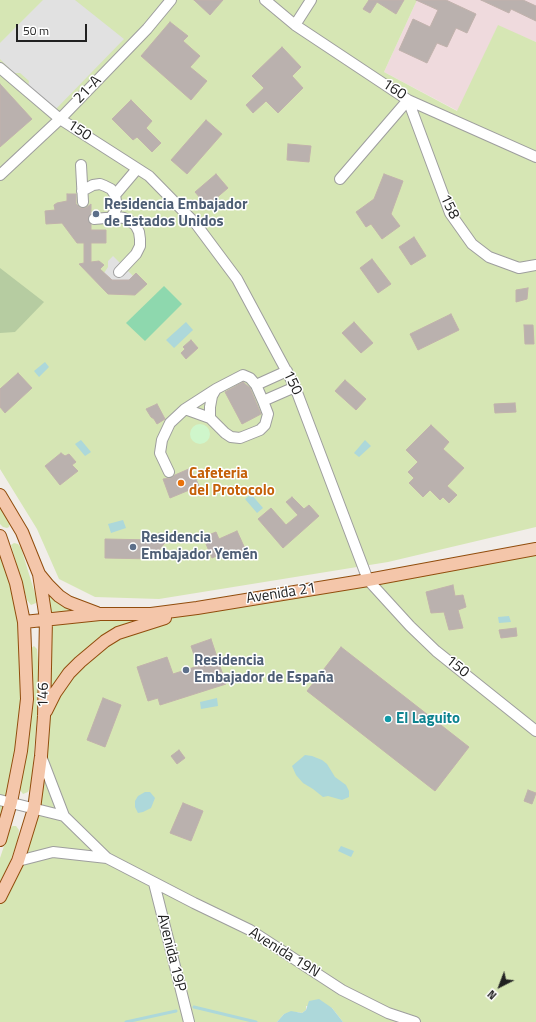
<!DOCTYPE html>
<meta charset="utf-8">
<style>
body{margin:0}
#map{position:relative;width:536px;height:1022px;overflow:hidden;background:#f1ede9;font-family:"Titillium Web",sans-serif}
canvas{display:block}
.north{position:absolute;left:480px;top:966px;width:40px;height:40px;-webkit-text-stroke:3px #fff;paint-order:stroke;rotate:222deg;font-size:11px;font-weight:700;line-height:16px;text-align:center;color:#212121}
.north::after{content:'';display:block;margin:auto;width:14px;height:18px;background:#212121;clip-path:polygon(50% 0,100% 100%,50% 72%,0 100%)}
.scale{position:absolute;left:16px;top:24px;width:71px;height:18px;box-sizing:border-box;border:2px solid #212121;border-top:0;padding-left:5px;font-size:12px;line-height:14px;white-space:nowrap;color:#212121;-webkit-text-stroke:3px #fff;paint-order:stroke}
</style>
<div id="map">
<canvas width="536" height="1022"></canvas>
<div class="north">N</div>
<div class="scale">50 m</div>
</div>
<script>
const context = document.querySelector('canvas').getContext('2d');
context.lineJoin = 'round';
function fillPath(path, color) {
  context.fillStyle = color;
  context.fill(path, 'evenodd');
}
function shape(rows) {
  const path = new Path2D();
  for (const r of rows) {
    if (r.length === 3) {
      path.moveTo(r[0] + r[2], r[1]);
      path.arc(r[0], r[1], r[2], 0, 2 * Math.PI);
      continue;
    }
    path.moveTo(r[0], r[1]);
    for (let i = 2; i < r.length; i += 2) path.lineTo(r[i], r[i + 1]);
  }
  return path;
}
function stroke(path, color, width, dash) {
  context.strokeStyle = color;
  context.lineWidth = width;
  context.lineCap = dash ? 'butt' : 'round';
  context.setLineDash(dash || []);
  context.stroke(path);
}
function label(font, color, halo, rows, align = 'center') {
  context.font = font + ' "Titillium Web",sans-serif';
  context.lineWidth = 3;
  context.setLineDash([]);
  context.textBaseline = 'middle';
  context.strokeStyle = halo;
  context.fillStyle = color;
  for (const [text, x, y, turn = 0] of rows) {
    context.save();
    context.translate(x, y);
    context.rotate((+turn || 0) * Math.PI / 180);
    context.textAlign = isNaN(turn) ? turn : align;
    if (halo) context.strokeText(text, 0, 0);
    context.fillText(text, 0, 0);
    context.restore();
  }
}
const commercial = shape([
 [417,0,536,0,536,42,498,26,458,111,384,72]
]);
const grass = shape([
 [0,0,417,0,384,72,457,111,498,25,536,42,536,527,388,562,159,599,95,597,59,579,37,529,0,469],
 [0,506,10,523,9,527,7,528,3,527,0,524],
 [0,536,16,583,27,699,0,840],
 [14,543,18,544,21,548,37,600,36,603,31,605,27,600,11,545],
 [536,549,536,1022,343,1022,332,1008,306,1006,306,1010,302,1013,297,1012,284,1014,277,1022,0,1022,0,897,34,809,46,619,151,614],
 [47,592,59,604,75,611,50,612],
 [34,646,37,649,39,673,37,717,31,785,28,792,23,794,20,790,19,786,30,649],
 [13,826,16,826,19,830,18,839,10,862,0,882,0,858,10,828]
]);
const forest = shape([
 [0,268,44,302,15,332,0,333]
]);
const park = shape([
 [200,434,10]
]);
const pitch = shape([
 [164,286,182,304,145,341,126,323]
]);
const parking = shape([
 [43,0,75,0,124,39,56,109,28,87,29,81,20,73,14,73,0,59,0,43],
 [113,256,133,276,129,280,112,280,104,273,108,267,108,261]
]);
const water = shape([
 [186,322,193,330,174,348,166,340],
 [45,362,49,367,39,377,34,371],
 [81,440,91,452,85,456,75,444],
 [365,440,371,446,359,457,354,453],
 [251,494,263,508,257,513,245,499],
 [123,520,126,528,111,533,108,524],
 [509,616,511,622,499,623,498,617],
 [217,698,218,706,201,709,200,702],
 [305,755,312,756,322,760,327,764,335,777,346,785,349,791,349,797,342,800,328,796,323,797,313,789,303,783,296,775,292,766],
 [145,792,150,792,155,798,151,808,143,812,138,813,135,807,135,801,138,796],
 [341,846,354,851,351,857,338,851],
 [319,999,332,1008,343,1022,277,1022,284,1014,291,1011,302,1013,306,1010,309,1001]
]);
const stream = shape([
 [194,1007,256,1022],
 [126,1022,176,1011]
]);
const building = shape([
 [194,0,223,0,210,15,194,0],
 [369,0,404,0,396,14,377,2,370,13,363,9,369,0],
 [416,0,446,0,476,14,467,33,456,28,447,47,437,43,427,63,399,50,413,19,430,27,438,10,416,0],
 [481,0,523,0,536,6,536,21,511,9,509,13,481,0],
 [170,22,188,36,183,41,200,56,190,67,207,81,191,100,141,56,170,22],
 [282,47,301,67,292,76,303,88,278,113,266,101,253,113,246,105,264,88,252,76,282,47],
 [0,84,32,119,0,147,0,84],
 [131,100,152,121,146,128,161,143,152,152,137,137,133,140,112,119,131,100],
 [206,120,222,134,187,174,171,160,206,120],
 [288,144,311,146,309,162,287,160,288,144],
 [216,174,228,188,207,206,195,192,216,174],
 [384,174,403,181,391,214,400,226,382,239,371,224,366,227,356,212,374,199,384,174],
 [67,194,76,194,76,204,80,208,86,208,91,204,91,214,88,219,91,224,91,230,106,230,106,243,91,243,91,262,99,261,104,265,100,269,112,280,129,280,136,273,147,284,135,295,108,294,79,264,84,263,84,243,77,243,62,223,46,224,45,211,55,210,54,205,57,203,67,201,67,194],
 [414,237,426,256,411,265,399,247,414,237],
 [372,259,391,284,378,293,360,268,372,259],
 [528,288,527,299,516,302,516,290,528,288],
 [451,314,459,330,418,350,410,334,451,314],
 [354,322,373,343,361,353,342,333,354,322],
 [524,325,533,325,534,344,525,344,524,325],
 [191,340,198,348,186,359,181,353,185,349,183,347,191,340],
 [18,373,32,388,5,413,0,407,0,389,18,373],
 [345,380,366,399,356,410,335,391,345,380],
 [243,382,250,388,261,414,242,424,225,392,243,382],
 [515,403,516,412,495,413,494,404,515,403],
 [157,404,165,419,157,424,154,419,151,417,146,409,157,404],
 [431,425,449,442,443,449,464,468,447,486,457,495,449,503,443,497,440,500,430,490,423,497,409,483,414,478,408,472,418,462,406,450,431,425],
 [61,453,65,456,69,454,76,462,72,465,78,471,60,485,45,466,61,453],
 [191,468,199,486,170,498,163,479,171,478,175,475,191,468],
 [292,497,304,509,309,505,319,516,283,548,258,519,271,508,286,525,298,515,286,502,292,497],
 [237,531,247,553,234,559,231,550,212,558,206,544,209,543,206,536,216,532,219,539,237,531],
 [159,533,167,540,156,554,154,559,105,558,105,539,153,540,159,533],
 [453,585,455,596,463,595,466,607,458,610,463,628,449,630,444,612,431,613,426,592,453,585],
 [516,628,517,636,501,638,499,630,516,628],
 [211,639,226,684,160,705,158,698,148,701,137,667,167,657,173,674,198,666,191,646,211,639],
 [341,647,469,747,435,791,307,691,341,647],
 [103,698,121,705,105,747,87,740,103,698],
 [179,750,185,758,177,764,171,756,179,750],
 [528,790,536,793,532,804,524,801,528,790],
 [183,803,203,811,191,841,170,833,183,803]
]);
const minor = shape([
 [265,0,295,25,408,100,536,157],
 [295,25,311,0],
 [0,68,60,119,149,176,196,224,237,279,295,387,368,580,410,626,436,651,536,731],
 [81,165,83,202],
 [0,175,60,119,147,29,171,0],
 [340,179,408,100,450,213,472,244,489,257,519,268,536,265],
 [82,191,93,185,100,184,105,186,111,189,115,195,117,207,114,213,110,218],
 [115,195,137,169],
 [94,219,117,217,124,218,130,221,136,226,139,232,140,239,140,246,136,254,119,272],
 [256,385,287,371],
 [263,401,295,387],
 [185,409,210,418],
 [169,472,160,453,162,440,170,423,185,409,216,389,243,375,250,378,256,385,263,401,268,414,265,425,260,430,240,438,231,437,225,433,210,418,210,407,212,396,216,389],
 [41,756,64,816],
 [0,800,64,816,107,858,194,903,250,930,342,990,388,1013,415,1022],
 [18,861,53,852,107,858],
 [154,883,189,1022]
]);
const major = shape([
 [0,495,22,532,39,574,46,619,44,716,41,756,34,809,18,861,0,897],
 [0,536,16,583,24,622,27,699,21,751,11,802,0,840],
 [39,574,48,585,59,596,68,602,97,613],
 [24,622,100,614,151,614,197,608,368,580,536,549],
 [46,711,55,693,69,673,80,662,105,641,118,633,165,618]
]);
const markers = [
 [96,214,4,"#5c6f8a"],
 [181,483,4,"#e8710a"],
 [133,547,4,"#5c6f8a"],
 [186,670,4,"#5c6f8a"],
 [388,719,4,"#0f9aa8"]
];
const streetNames = [
 ["21-A",88,90,-46],
 ["160",394,90,33],
 ["150",79,131,33],
 ["158",449,207,64],
 ["150",292,383,65],
 ["Avenida 21",281,594,-9],
 ["150",457,667,39],
 ["146",44,695,-89],
 ["Avenida 19P",171,953,76],
 ["Avenida 19N",284,953,32]
];
const serviceNames = [
 ["Residencia Embajador",104,205],
 ["de Estados Unidos",104,222],
 ["Residencia",141,538],
 ["Embajador Yemén",141,555],
 ["Residencia",194,661],
 ["Embajador de España",194,678]
];
const foodNames = [
 ["Cafeteria",189,474],
 ["del Protocolo",189,491]
];
const cultureNames = [
 ["El Laguito",396,719]
];
fillPath(commercial, '#efdadd');
fillPath(grass, '#d6e6b4');
fillPath(forest, '#b6cca1');
fillPath(park, '#cff6cb');
fillPath(pitch, '#8ed8ae');
fillPath(parking, '#e1e1e1');
fillPath(water, '#add8da');
stroke(stream, '#add8da', 3);
fillPath(building, '#bab1ae');
stroke(building, '#c1b2ac', 1);
stroke(minor, '#9e9e9e', 12);
stroke(major, '#914d0d', 14);
stroke(minor, '#fff', 10);
stroke(major, '#f4c6aa', 12);
for (const [x, y, r, color] of markers) {
  const dot = new Path2D();
  dot.arc(x, y, r, 0, 2 * Math.PI);
  context.fillStyle = color;
  context.fill(dot);
  stroke(dot, '#fff', 1.5);
}
label('15px', '#212121', '#fff', streetNames);
label('bold 15px', '#4e5e75', '#fff', serviceNames, 'left');
label('bold 15px', '#c56008', '#fff', foodNames, 'left');
label('bold 15px', '#0d838f', '#fff', cultureNames, 'left');
</script>
